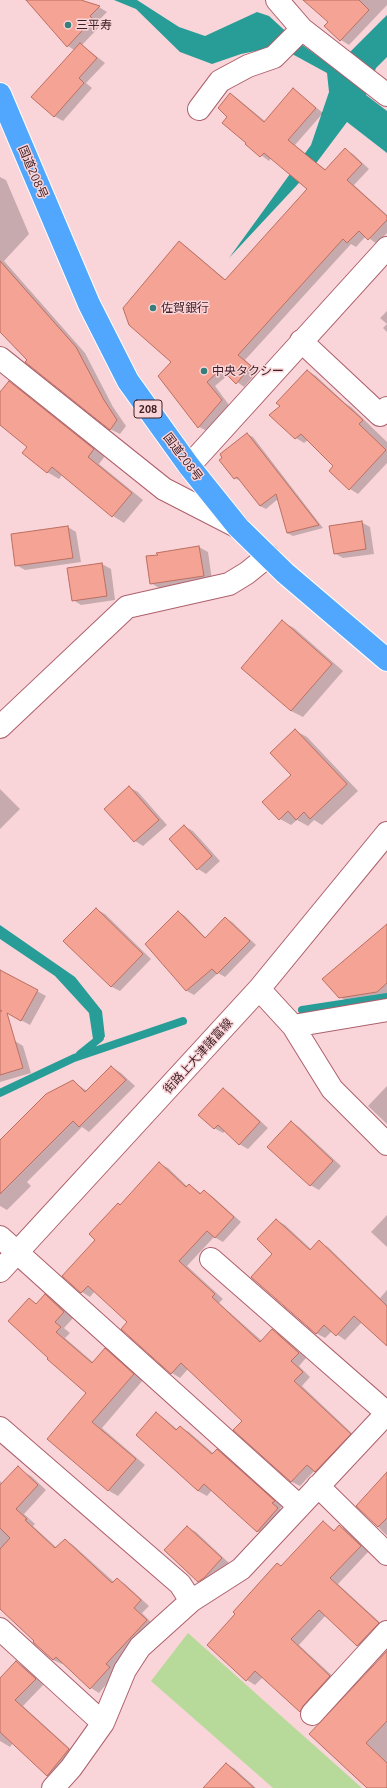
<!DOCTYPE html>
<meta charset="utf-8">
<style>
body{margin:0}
canvas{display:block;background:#f9d5d9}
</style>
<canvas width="387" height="1788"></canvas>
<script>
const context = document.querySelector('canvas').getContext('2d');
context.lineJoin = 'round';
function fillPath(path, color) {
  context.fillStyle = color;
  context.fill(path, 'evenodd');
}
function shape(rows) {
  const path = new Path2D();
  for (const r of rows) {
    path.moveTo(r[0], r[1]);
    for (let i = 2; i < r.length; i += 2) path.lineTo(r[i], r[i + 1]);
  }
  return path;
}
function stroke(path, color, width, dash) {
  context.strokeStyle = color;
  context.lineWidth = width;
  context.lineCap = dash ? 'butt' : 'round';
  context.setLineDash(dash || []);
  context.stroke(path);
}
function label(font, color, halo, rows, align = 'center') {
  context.font = font + ' Ubuntu,"Noto Sans JP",sans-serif';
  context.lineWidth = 3;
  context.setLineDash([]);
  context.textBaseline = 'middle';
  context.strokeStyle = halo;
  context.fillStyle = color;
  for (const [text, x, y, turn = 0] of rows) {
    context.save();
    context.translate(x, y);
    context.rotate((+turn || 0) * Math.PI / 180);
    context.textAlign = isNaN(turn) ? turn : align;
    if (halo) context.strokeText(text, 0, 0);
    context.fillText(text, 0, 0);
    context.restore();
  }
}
const green = shape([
 [188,1633,362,1788,273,1788,151,1681]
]);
const water = shape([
 [114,0,137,0,179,27,205,36,257,12,269,16,293,38,334,68,387,15,387,57,376,68,366,95,387,111,387,153,347,122,311,170,229,258,311,145,329,92,327,73,283,49,270,48,241,54,212,64,180,52,136,9],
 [0,925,75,977,102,1011,105,1037,93,1039,89,1013,55,976,0,939]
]);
const shadow = shape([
 [26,0,78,0,99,7,107,12,98,21,101,25,82,45,105,63,86,83,92,88,63,121,54,116,74,50,68,46],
 [305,0,387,0,387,5,349,45,341,40,325,26,329,22],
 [293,89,323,113,295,145,326,170,345,150,353,154,369,169,354,185,387,215,387,233,377,244,366,236,356,247,351,244,245,360,258,371,244,387,228,375,215,386,229,405,207,431,199,427,159,376,172,362,180,242,187,247,226,280,308,189,271,158,269,161,246,144,248,143,229,117,231,94,238,99,266,122],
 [0,177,6,180,29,234,4,261,85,353,113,407,126,426,120,434,110,429,19,352,0,331],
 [387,311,387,332,383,328,387,324,380,318],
 [308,371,316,376,345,403,351,407,387,442,387,463,358,494,350,489,334,466,308,440,304,443,296,438,281,407],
 [9,383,21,389,105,456,99,464,143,500,124,523,113,516,62,475,59,479,47,472,29,447,0,424,0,394],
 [247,434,253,437,323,528,293,536,287,533,278,499,266,509,260,506,241,481,234,478],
 [361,522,370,527,374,554,343,558,334,553],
 [68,527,76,532,81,562,25,570,16,565],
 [199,547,208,552,212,580,159,588,151,583,160,555,158,554],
 [102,564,111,569,115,600,81,605,73,600],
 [283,622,294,628,343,671,303,717,291,711],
 [296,731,307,737,358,791,322,825,314,820,308,826,297,820,291,825,280,819,292,775],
 [129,787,138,792,167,825,143,846,135,841],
 [0,789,20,809,0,829],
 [184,826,193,831,220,861,206,874,198,869],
 [96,909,105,914,151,959,120,991,112,987,65,941],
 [179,912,185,916,206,938,225,918,232,922,256,945,225,977,218,973,194,995,187,991,146,944],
 [387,925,387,996,350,1003,340,997],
 [0,971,46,996,30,1025,0,1009],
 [15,1041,23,1046,31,1073,0,1082,0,1056],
 [112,1067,121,1073,135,1086,89,1132,82,1127,27,1182,31,1186,7,1210,0,1206,0,1141,73,1081,87,1091],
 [387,1086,387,1124,368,1106],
 [223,1089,231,1094,268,1128,248,1149,239,1144,225,1131,223,1133,214,1128],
 [291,1122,299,1127,341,1166,319,1190,310,1185],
 [160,1164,168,1168,188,1187,190,1185,202,1194,204,1191,212,1196,241,1222,223,1242,214,1237,187,1266,223,1299,219,1303,262,1341,272,1330,280,1335,306,1358,299,1366,310,1377,302,1386,358,1439,324,1476,315,1470,300,1486,292,1482,235,1430,243,1421,188,1369,180,1378,172,1373,122,1329,128,1322,95,1291,90,1297,82,1292,96,1240,121,1206],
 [387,1215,387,1247,371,1232],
 [276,1220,285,1225,312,1250,319,1242,328,1247,380,1298,387,1290,387,1344,362,1322,345,1340,332,1331,325,1338,316,1333,274,1254],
 [45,1295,55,1301,73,1318,64,1328,70,1333,65,1338,94,1363,105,1349,115,1355,143,1380,102,1428,145,1465,118,1496,109,1491,48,1439,88,1393,29,1299,37,1304],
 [157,1414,165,1419,178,1430,180,1427,189,1432,214,1454,217,1450,226,1455,282,1506,280,1509,286,1514,266,1536,257,1531,212,1490,207,1496,198,1491,137,1435],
 [22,1471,31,1476,46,1490,24,1514,35,1524,33,1526,57,1548,65,1540,73,1545,114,1582,117,1579,125,1584,149,1606,142,1613,155,1626,99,1693,91,1688,63,1663,62,1664,53,1660,34,1642,36,1641,0,1608,0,1481,3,1484],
 [387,1474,387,1536,358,1506],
 [323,1522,335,1531,340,1526,348,1531,369,1551,338,1584,386,1628,367,1650,358,1645,326,1615,299,1645,338,1681,309,1716,300,1712,263,1677,255,1685,247,1680,208,1645],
 [187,1527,196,1532,230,1564,207,1586,199,1581],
 [387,1652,387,1788,368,1788,310,1734],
 [16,1662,25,1667,44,1684,23,1706,77,1755,56,1780,48,1775,13,1743,10,1747,0,1741,0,1680],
 [227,1764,235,1769,256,1788,210,1788]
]);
const stream = shape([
 [302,1010,387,997],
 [80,1054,100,1038,99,1028],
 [0,1093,74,1058,183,1021]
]);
const building = shape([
 [26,0,81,0,100,6,90,16,93,19,67,47,26,0],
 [303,0,359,0,369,10,340,41,324,26,328,22,303,0],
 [80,43,97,58,79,78,84,83,54,117,31,97,80,43],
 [293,88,316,108,288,140,325,170,345,148,362,164,347,180,387,216,387,220,368,240,359,231,347,243,343,239,238,355,251,366,236,384,221,369,207,382,222,400,198,428,158,376,171,362,129,325,123,308,179,241,225,280,307,189,264,153,260,157,245,144,246,143,222,123,227,117,218,108,230,93,264,122,293,88],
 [0,261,76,347,104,400,117,420,110,430,25,362,27,360,0,332,0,261],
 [307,370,363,420,359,424,386,450,349,490,329,471,333,466,301,434,295,439,269,415,280,406,276,403,307,370],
 [9,381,94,449,88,457,132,493,112,517,52,467,47,473,22,453,27,447,0,425,0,392,9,381],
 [247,433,266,457,319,525,287,533,276,494,260,506,237,477,234,479,219,460,222,458,220,454,247,433],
 [362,521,366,549,334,554,329,526,362,521],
 [68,526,73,558,15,566,11,534,68,526],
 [199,546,204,576,150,584,146,556,158,555,156,553,199,546],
 [102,563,107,596,72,601,67,568,102,563],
 [282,620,332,664,291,711,241,668,282,620],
 [295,729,347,784,310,819,304,812,296,820,288,811,279,820,262,802,291,775,270,753,295,729],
 [129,786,159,820,134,842,104,809,129,786],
 [184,825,212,856,197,870,169,839,184,825],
 [96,908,143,954,111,987,63,941,96,908],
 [178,911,205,938,225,917,250,941,217,974,212,969,186,991,145,944,178,911],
 [387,924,387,983,377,992,339,998,322,979,387,924],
 [0,970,38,990,21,1021,7,1013,23,1068,0,1075,0,1011,2,1011,0,1010,0,970],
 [111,1066,126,1080,79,1127,73,1121,0,1194,0,1140,46,1094,73,1080,85,1092,111,1066],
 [223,1088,260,1122,239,1145,218,1125,214,1129,198,1115,223,1088],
 [291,1121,333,1161,310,1186,267,1147,291,1121],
 [159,1162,186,1187,189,1184,200,1194,204,1190,234,1217,215,1238,207,1231,179,1261,215,1294,212,1297,260,1342,272,1329,299,1353,291,1361,303,1372,294,1381,351,1434,315,1472,307,1465,291,1482,233,1430,242,1421,181,1363,171,1374,121,1329,127,1322,88,1286,81,1293,62,1276,95,1240,89,1234,118,1203,120,1205,159,1162],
 [276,1219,310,1250,319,1240,387,1306,387,1346,354,1316,336,1336,324,1325,316,1334,251,1277,272,1254,257,1239,276,1219],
 [45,1294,64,1312,55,1322,61,1327,56,1332,92,1363,105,1348,134,1374,92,1422,136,1459,108,1491,47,1439,86,1393,47,1359,48,1358,8,1321,29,1298,36,1304,45,1294],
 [156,1412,176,1430,180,1426,212,1454,217,1449,275,1501,272,1503,278,1508,257,1532,204,1484,198,1491,136,1435,156,1412],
 [18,1466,38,1485,16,1509,27,1519,25,1520,55,1548,65,1539,112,1583,117,1578,141,1600,134,1608,147,1620,106,1664,110,1667,90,1689,56,1657,53,1660,33,1642,34,1641,0,1609,0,1549,10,1538,0,1528,0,1485,18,1466],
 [387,1472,387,1518,378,1527,356,1506,387,1472],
 [323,1521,334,1531,339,1525,361,1546,330,1578,379,1623,357,1646,319,1610,291,1639,330,1676,303,1706,300,1712,255,1671,246,1681,207,1645,235,1614,233,1612,277,1563,281,1566,323,1521],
 [187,1526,222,1558,204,1578,198,1582,164,1550,187,1526],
 [387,1651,387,1721,366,1743,387,1763,387,1788,367,1788,309,1734,387,1651],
 [16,1661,36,1679,15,1700,69,1749,47,1776,0,1732,0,1678,16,1661],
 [226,1763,254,1788,203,1788,226,1763]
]);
const minor = shape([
 [277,0,302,29,387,95],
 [199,109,220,81,248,66,274,57,302,29],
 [301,341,380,415,387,408],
 [0,358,164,489,238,527],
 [189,466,387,248],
 [0,727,127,607,229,584,247,573,268,556],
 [259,989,293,1026,332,1089,387,1144],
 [293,1026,387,1010],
 [0,1237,299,1506],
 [211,1259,387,1413],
 [0,1271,259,989,387,833],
 [0,1428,180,1584,191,1601],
 [318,1486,387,1554],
 [0,1629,103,1723],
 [312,1714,387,1632],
 [53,1788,71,1768,103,1723,125,1670,140,1647,191,1601,241,1569,387,1413]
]);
const highway = shape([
 [0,94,89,304,128,381,189,466,238,527,285,573,387,660]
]);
const markers = [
 [68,25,4,"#357e7a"],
 [153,308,4,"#357e7a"],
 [204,371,4,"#357e7a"]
];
const shields = [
 [148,409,28]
];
const shieldNames = [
 ["208",148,409]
];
const poiNames = [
 ["三平寿",76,25],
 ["佐賀銀行",161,308],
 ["中央タクシー",212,371]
];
const streetNames = [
 ["国道208号",33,172,67],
 ["国道208号",183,457,53],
 ["街路上大津諸富線",198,1056,-48]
];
fillPath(green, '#b7d99a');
fillPath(water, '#289d98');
fillPath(shadow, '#0003');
stroke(stream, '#289d98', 8);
fillPath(building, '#f5a394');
stroke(building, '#bb6f61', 1);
stroke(minor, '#ad606c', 24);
stroke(highway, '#fff', 24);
stroke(minor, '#fff', 22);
stroke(highway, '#51a6fd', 22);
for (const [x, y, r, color] of markers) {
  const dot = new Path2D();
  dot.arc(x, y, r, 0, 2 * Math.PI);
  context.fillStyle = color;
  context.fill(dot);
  stroke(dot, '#f9d5d9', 1.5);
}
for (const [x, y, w] of shields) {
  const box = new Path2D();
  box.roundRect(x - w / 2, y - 9, w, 18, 3);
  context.fillStyle = '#f9d5d9';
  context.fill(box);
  stroke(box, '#3e1e23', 1);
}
label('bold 11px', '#3e1e23', null, shieldNames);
label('12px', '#3e1e23', '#f9d5d9', poiNames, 'left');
label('12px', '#3e1e23', '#f9d5d9', streetNames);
</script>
